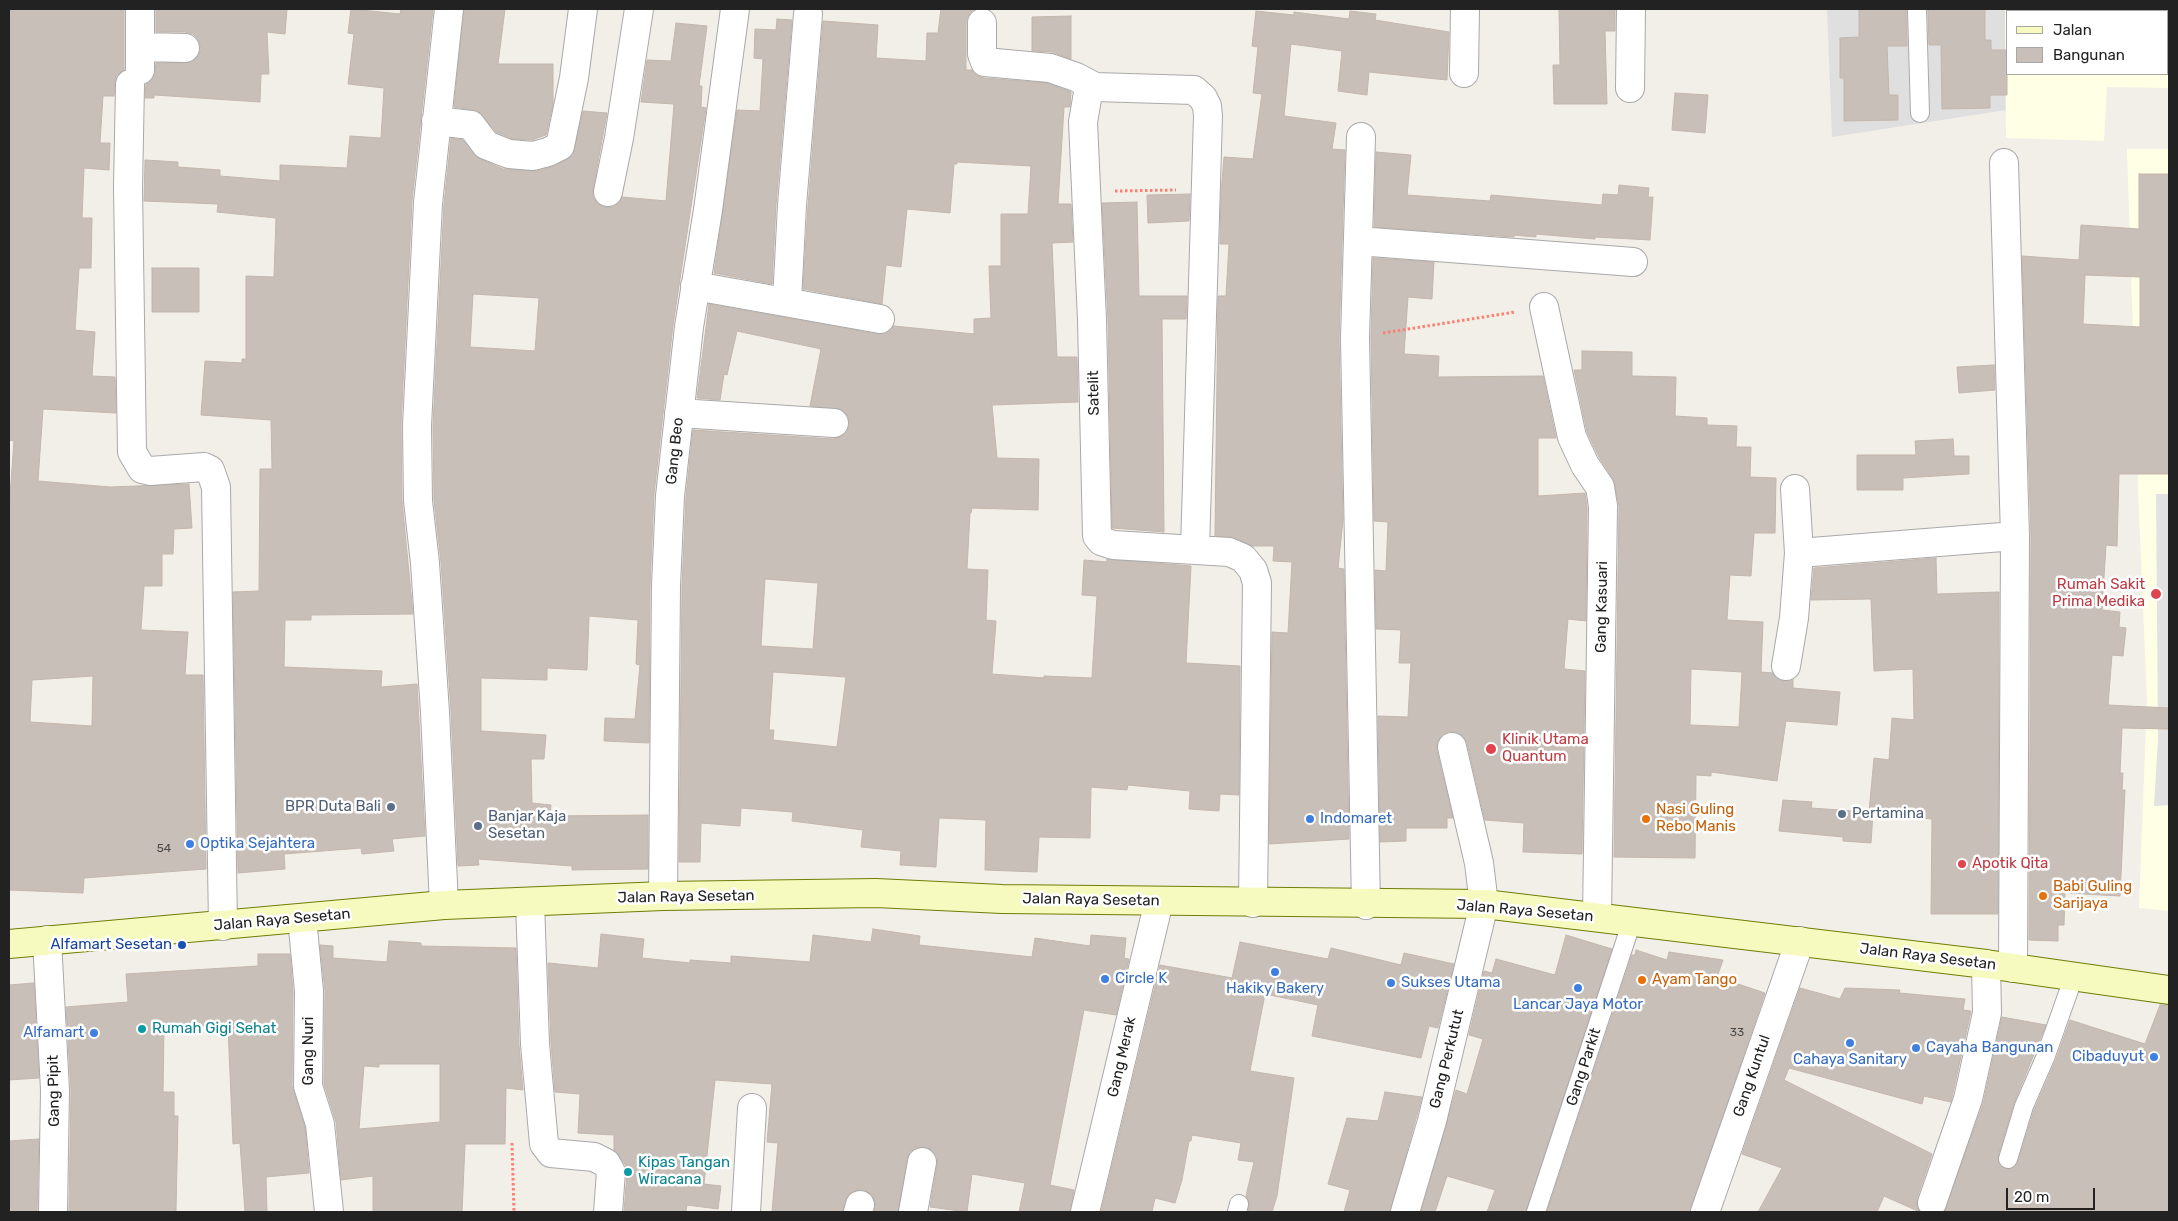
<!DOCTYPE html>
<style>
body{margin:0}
#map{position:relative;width:2178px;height:1221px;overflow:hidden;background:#f2efe9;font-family:Rubik,sans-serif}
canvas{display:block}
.frame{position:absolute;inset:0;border:10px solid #222;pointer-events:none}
.legend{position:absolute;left:2006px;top:10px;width:162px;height:65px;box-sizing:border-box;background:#fff;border:1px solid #a7a7a7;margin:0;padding:6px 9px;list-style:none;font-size:15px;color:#222}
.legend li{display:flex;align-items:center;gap:10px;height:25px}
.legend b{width:25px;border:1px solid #a7a7a7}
.scale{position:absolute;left:2006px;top:1188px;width:89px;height:22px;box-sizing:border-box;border:2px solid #222;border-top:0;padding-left:6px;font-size:15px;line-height:18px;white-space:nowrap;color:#222;-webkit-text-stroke:4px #fff;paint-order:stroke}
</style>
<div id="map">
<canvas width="2178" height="1221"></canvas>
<div class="frame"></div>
<ul class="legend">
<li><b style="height:6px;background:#f7fabf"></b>Jalan</li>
<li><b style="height:14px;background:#c7bfb8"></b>Bangunan</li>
</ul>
<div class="scale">20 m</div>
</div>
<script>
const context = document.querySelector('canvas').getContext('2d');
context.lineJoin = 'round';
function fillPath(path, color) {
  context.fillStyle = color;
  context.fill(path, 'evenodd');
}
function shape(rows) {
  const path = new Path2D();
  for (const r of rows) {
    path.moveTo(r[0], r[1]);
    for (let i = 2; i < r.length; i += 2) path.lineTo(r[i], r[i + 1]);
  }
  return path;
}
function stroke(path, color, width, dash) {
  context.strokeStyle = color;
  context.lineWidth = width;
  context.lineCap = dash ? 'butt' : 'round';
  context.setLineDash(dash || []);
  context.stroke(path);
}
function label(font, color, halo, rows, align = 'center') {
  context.font = font + ' Rubik,sans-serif';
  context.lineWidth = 5;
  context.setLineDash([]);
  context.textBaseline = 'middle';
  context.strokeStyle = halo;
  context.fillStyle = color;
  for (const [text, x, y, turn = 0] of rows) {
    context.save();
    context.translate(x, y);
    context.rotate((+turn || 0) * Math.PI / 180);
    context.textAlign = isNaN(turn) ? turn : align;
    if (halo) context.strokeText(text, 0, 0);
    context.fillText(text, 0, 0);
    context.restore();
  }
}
const residential = shape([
 [1827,9,2005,9,2006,110,1832,137]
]);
const education = shape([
 [2005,9,2169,9,2169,88,2107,87,2104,141,2006,138],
 [2007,11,2167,11,2167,74,2007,74],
 [2127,149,2169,149,2169,911,2139,908,2147,699,2138,489]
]);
const parking = shape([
 [2018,9,2157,9,2157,11,2019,11],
 [2156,494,2169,494,2169,805,2154,806,2158,739]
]);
const building = shape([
 [9,9,124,9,124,70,116,76,114,96,103,96,100,143,110,143,109,170,84,168,82,218,92,218,91,268,79,268,75,330,95,332,92,376,115,377,116,413,43,409,38,481,110,487,189,484,192,528,174,529,173,554,162,554,162,586,144,586,141,630,188,632,185,675,203,675,206,869,84,878,83,893,9,890,9,509,14,441,9,440,9,9],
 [93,676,92,726,30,722,32,680,93,676],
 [156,9,287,9,285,34,267,32,269,74,261,74,260,102,154,95,154,98,145,98,146,84,154,77,156,63,192,62,198,56,201,49,199,41,193,34,185,32,156,32,156,9],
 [351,9,400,14,401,9,433,9,412,201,401,425,402,501,413,614,311,615,311,620,285,620,284,667,382,671,381,687,417,684,425,836,392,839,394,851,362,854,361,848,284,854,285,869,238,873,233,592,259,591,260,469,272,469,271,420,201,415,205,361,242,363,242,359,246,359,246,276,274,277,276,218,217,212,218,204,144,201,145,160,178,162,178,167,220,170,220,176,280,181,280,165,347,168,350,136,381,138,384,88,348,84,354,34,348,33,351,9],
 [464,9,505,9,498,64,553,64,553,104,546,135,532,140,513,139,496,132,478,111,454,107,464,9],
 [941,9,974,9,968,16,966,23,966,70,972,70,976,75,984,78,1047,83,1071,92,1070,107,1064,107,1058,204,1071,204,1073,242,1052,243,1057,357,1077,357,1078,402,992,405,997,458,1039,459,1038,510,972,508,971,513,970,513,967,569,988,570,986,620,996,621,992,674,1044,678,1044,676,1092,678,1097,596,1082,595,1084,560,1107,562,1107,559,1191,566,1186,663,1240,666,1239,795,1220,794,1219,811,1189,809,1190,791,1128,785,1127,790,1091,787,1090,838,1039,837,1037,872,985,870,986,820,939,818,936,867,900,865,901,851,861,847,863,830,792,821,793,812,741,808,740,826,701,823,700,862,679,862,682,586,686,497,693,430,833,439,840,437,847,432,850,424,848,416,842,410,810,406,821,349,737,331,727,375,724,374,720,400,697,398,709,304,877,334,886,333,894,326,974,334,974,319,991,318,989,266,1001,266,1001,214,1028,214,1031,166,957,162,957,164,954,164,950,213,907,209,901,267,886,265,882,304,803,289,808,206,823,21,878,25,876,58,926,61,927,33,938,33,941,9],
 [765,579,818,583,813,649,761,646,765,579],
 [773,672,846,677,837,747,773,740,774,730,769,730,773,672],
 [1559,9,1615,9,1615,31,1605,31,1607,104,1554,104,1553,65,1560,65,1559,9],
 [1859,9,1906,9,1907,46,1887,46,1889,95,1898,95,1898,120,1844,121,1844,78,1840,78,1840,38,1859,37,1859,9],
 [1928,9,1985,9,1985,40,1991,40,1991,50,2007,50,2007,95,1990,95,1990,108,1942,109,1941,45,1929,45,1928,9],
 [1256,11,1294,15,1294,12,1349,19,1350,11,1376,14,1375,20,1449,32,1447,80,1369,72,1367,95,1338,91,1342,51,1291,44,1284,116,1336,123,1332,149,1345,150,1339,338,1343,520,1338,568,1344,569,1349,839,1269,844,1272,632,1288,633,1292,562,1273,561,1274,546,1252,546,1235,538,1215,536,1218,296,1226,296,1229,244,1220,244,1221,194,1224,157,1253,159,1262,94,1253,93,1258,47,1252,46,1256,11],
 [1071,16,1071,59,1052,52,1032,51,1032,17,1071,16],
 [777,19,792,20,776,204,772,284,714,273,737,110,760,111,763,59,754,58,755,29,776,30,777,19],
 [676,23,707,26,699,86,702,86,701,107,706,108,673,325,654,494,650,586,649,743,604,741,605,718,635,719,640,665,636,664,638,620,589,616,587,670,547,668,547,680,481,678,481,731,546,735,544,759,531,759,532,803,551,805,550,816,648,815,648,869,572,870,572,866,478,859,479,865,458,866,451,711,441,562,434,500,433,426,444,204,451,138,463,140,480,159,503,169,537,171,555,166,573,155,583,111,607,113,593,189,593,197,598,204,605,207,613,207,619,203,622,197,666,201,674,104,641,102,647,60,671,61,676,23],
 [473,294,539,298,535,351,470,347,473,294],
 [1675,93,1708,95,1705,133,1672,130,1675,93],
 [1376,152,1411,155,1407,195,1490,201,1491,195,1602,205,1603,194,1618,195,1619,185,1649,188,1648,197,1653,197,1650,240,1595,237,1595,239,1536,234,1536,237,1514,235,1514,237,1374,227,1376,152],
 [2139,174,2169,174,2169,474,2119,474,2117,546,2106,545,2102,610,2120,612,2119,627,2126,628,2123,656,2112,655,2108,705,2169,708,2169,729,2122,728,2120,773,2123,773,2122,790,2125,790,2120,896,2065,893,2064,925,2058,925,2058,941,2029,940,2031,536,2022,256,2079,260,2081,225,2139,229,2139,174],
 [2085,275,2140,277,2140,327,2083,324,2085,275],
 [1190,194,1189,221,1148,223,1147,195,1190,194],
 [1137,202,1139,296,1187,296,1186,319,1162,319,1164,532,1112,528,1108,320,1102,203,1137,202],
 [1373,258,1434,262,1432,299,1408,297,1404,354,1439,356,1438,377,1543,376,1556,438,1538,438,1538,496,1585,493,1587,507,1586,621,1568,619,1564,669,1585,671,1582,854,1523,852,1524,823,1485,820,1467,743,1463,736,1456,732,1448,732,1442,735,1437,743,1437,751,1453,818,1447,818,1447,828,1406,828,1406,841,1380,842,1378,716,1408,717,1411,663,1399,663,1401,630,1376,629,1375,570,1386,571,1388,522,1374,521,1371,338,1373,258],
 [152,268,199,268,199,312,152,312,152,268],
 [1582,351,1632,352,1632,376,1676,377,1675,416,1707,418,1707,425,1737,426,1736,447,1751,447,1750,477,1776,478,1775,533,1754,533,1751,576,1730,575,1727,620,1763,622,1761,672,1773,673,1776,678,1783,681,1793,679,1793,688,1840,692,1837,725,1786,721,1777,781,1711,772,1711,776,1696,775,1695,858,1614,857,1619,506,1613,479,1599,457,1587,432,1574,370,1582,370,1582,351],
 [1691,669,1742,672,1739,727,1690,725,1691,669],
 [1994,365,1995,390,1959,393,1957,367,1994,365],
 [1953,439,1954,456,1969,456,1969,474,1903,478,1903,490,1857,490,1857,455,1916,455,1915,441,1953,439],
 [1936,558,1937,594,1999,592,1998,914,1931,914,1932,819,1873,813,1871,843,1843,841,1843,837,1779,831,1783,800,1812,802,1811,808,1869,812,1874,758,1889,760,1892,718,1914,720,1913,669,1874,671,1871,599,1811,600,1814,568,1936,558],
 [873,929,920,936,919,945,1032,957,1035,938,1090,946,1091,935,1126,938,1124,958,1129,959,1116,1015,1084,1010,1050,1185,1074,1190,1070,1212,1019,1212,1025,1183,972,1174,967,1212,930,1207,937,1165,937,1157,932,1150,924,1147,916,1148,910,1152,907,1159,898,1212,874,1212,875,1202,872,1195,865,1190,857,1190,849,1194,845,1201,843,1212,772,1212,778,1143,767,1142,772,1084,715,1080,704,1184,721,1186,718,1209,687,1205,686,1212,624,1212,627,1173,625,1164,614,1150,614,1135,578,1133,580,1094,555,1092,551,1043,548,963,598,968,601,934,644,939,642,958,690,963,690,960,731,963,731,956,810,962,813,935,871,942,873,929],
 [1566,935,1612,949,1526,1212,1487,1212,1495,1190,1447,1176,1435,1212,1421,1212,1456,1090,1467,1094,1483,1039,1469,1035,1484,971,1492,973,1496,959,1555,975,1566,935],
 [389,941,421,943,421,946,516,948,519,1045,523,1090,506,1088,505,1144,465,1144,462,1212,373,1212,373,1176,341,1180,336,1122,324,1084,325,991,320,945,333,946,333,958,387,962,389,941],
 [379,1064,440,1064,440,1122,359,1129,364,1066,379,1067,379,1064],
 [1240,942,1328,959,1331,948,1401,965,1404,953,1454,964,1438,1028,1429,1026,1421,1058,1312,1036,1318,1005,1265,994,1250,1071,1294,1078,1277,1196,1272,1212,1248,1212,1249,1202,1246,1196,1254,1162,1238,1160,1241,1143,1192,1135,1191,1141,1189,1141,1182,1180,1175,1203,1155,1198,1152,1212,1101,1212,1160,965,1232,978,1240,942],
 [1636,950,1667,960,1669,952,1723,960,1717,977,1765,993,1690,1212,1547,1212,1632,955,1635,955,1636,950],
 [258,954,290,954,293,992,292,1086,305,1127,309,1173,266,1177,267,1212,245,1212,240,1143,233,1144,228,1027,164,1026,163,1092,174,1092,174,1116,178,1116,176,1212,69,1212,71,1090,66,1007,128,1002,126,974,258,966,258,954],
 [34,983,39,1078,9,1080,9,985,34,983],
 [1800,988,1840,999,1845,988,1900,990,1899,993,1965,999,1963,1010,1971,1011,1951,1102,1924,1096,1922,1104,1789,1068,1784,1080,1932,1154,1917,1198,1917,1205,1920,1212,1884,1196,1877,1212,1758,1212,1782,1168,1742,1154,1800,988],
 [2160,1005,2169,1005,2169,1212,1944,1212,1983,1104,2002,1017,2046,1025,2014,1103,1998,1156,2000,1166,2010,1169,2018,1162,2034,1110,2055,1062,2070,1020,2145,1044,2160,1005],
 [1385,1092,1422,1097,1390,1212,1344,1212,1350,1190,1328,1184,1347,1118,1378,1121,1385,1092],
 [39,1139,37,1212,9,1212,9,1141,39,1139]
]);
const path = shape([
 [1115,191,1176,190],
 [1383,333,1515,312],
 [512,1143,514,1212]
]);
const service = shape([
 [1917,9,1920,113],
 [2008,1159,2024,1106,2045,1058,2074,976],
 [1237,1212,1239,1204],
 [1536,1212,1632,921]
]);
const minor = shape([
 [140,9,140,70],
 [982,23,982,54,985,62,1050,68,1076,77,1095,87,1194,90,1203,98,1207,106,1208,116,1195,549],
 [141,47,185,48],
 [1464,73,1465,9],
 [130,84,128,188,132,452,142,469,150,471,204,467,210,470,216,487,223,926],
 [1095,87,1088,93,1083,122,1092,320,1097,536,1101,541,1113,545,1229,552,1243,558,1253,570,1257,583,1253,903],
 [1630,88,1631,9],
 [436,121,471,125,486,145,509,154,533,156,548,152,560,146,574,78,583,9],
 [1361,137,1355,338,1366,905],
 [2004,163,2015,536,2013,968],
 [608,192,619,138,639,9],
 [1358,241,1633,262],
 [695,286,880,319],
 [787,301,792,205,808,14],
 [1544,307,1572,437,1585,465,1600,487,1603,506,1597,917],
 [679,413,834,423],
 [1799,553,2015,536],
 [1786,666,1794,618,1799,553,1795,489],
 [663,896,666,586,670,496,689,327,708,210,735,9],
 [530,902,535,1044,544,1144,551,1153,594,1157,606,1163,611,1172,608,1212],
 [444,905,435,712,425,563,418,501,417,426,428,203,449,9],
 [302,918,309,991,308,1086,320,1124,329,1212],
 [47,940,55,1090,53,1212],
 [1932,1203,1968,1099,1987,1013,1986,964],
 [746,1212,752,1108],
 [858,1212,860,1205],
 [913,1212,922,1162],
 [1085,1212,1159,901],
 [1405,1212,1432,1121,1484,904,1479,863,1452,747],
 [1705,1212,1800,941]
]);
const secondary = shape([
 [9,944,444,905,663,896,876,893,1002,899,1484,904,1986,964,2169,990]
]);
const markers = [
 [2156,594,6,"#e0444e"],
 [1491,749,6,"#e0444e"],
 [391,807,5,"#5c6f8a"],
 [1842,814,5,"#5c6f8a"],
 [1310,819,5,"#3f7fe0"],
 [1646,819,5,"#e8710a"],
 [478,826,5,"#5c6f8a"],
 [190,844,5,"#3f7fe0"],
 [1962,864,5,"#e0444e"],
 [2043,896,5,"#e8710a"],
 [182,945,5,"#1a4fb4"],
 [1275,972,5,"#3f7fe0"],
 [1105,979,5,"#3f7fe0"],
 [1642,980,5,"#e8710a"],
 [1391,983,5,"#3f7fe0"],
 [1578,988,5,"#3f7fe0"],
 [142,1029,5,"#0f9aa8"],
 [94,1033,5,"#3f7fe0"],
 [1850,1043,5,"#3f7fe0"],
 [1916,1048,5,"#3f7fe0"],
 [2154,1057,5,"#3f7fe0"],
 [628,1172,5,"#0f9aa8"]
];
const numberNames = [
 ["54",164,849],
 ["33",1737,1033]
];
const streetNames = [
 ["Satelit",1094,393,-91],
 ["Gang Beo",675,451,-84],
 ["Gang Kasuari",1602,607,-89],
 ["Jalan Raya Sesetan",686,897,-1],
 ["Jalan Raya Sesetan",1091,900,1],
 ["Jalan Raya Sesetan",1525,911,5],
 ["Jalan Raya Sesetan",282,920,-5],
 ["Jalan Raya Sesetan",1928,957,7],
 ["Gang Nuri",309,1051,-90],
 ["Gang Merak",1122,1057,-77],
 ["Gang Perkutut",1447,1059,-76],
 ["Gang Parkit",1584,1067,-72],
 ["Gang Kuntul",1752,1076,-71],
 ["Gang Pipit",54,1091,-91]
];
const healthNames = [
 ["Rumah Sakit",2145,585,"right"],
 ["Prima Medika",2145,602,"right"],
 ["Klinik Utama",1502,740],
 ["Quantum",1502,757],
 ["Apotik Qita",1972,864]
];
const serviceNames = [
 ["BPR Duta Bali",381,807,"right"],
 ["Pertamina",1852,814],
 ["Banjar Kaja",488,817],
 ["Sesetan",488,834]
];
const foodNames = [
 ["Nasi Guling",1656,810],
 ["Rebo Manis",1656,827],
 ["Babi Guling",2053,887],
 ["Sarijaya",2053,904],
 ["Ayam Tango",1652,980]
];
const shopNames = [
 ["Indomaret",1320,819],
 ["Optika Sejahtera",200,844],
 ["Circle K",1115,979],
 ["Sukses Utama",1401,983],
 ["Hakiky Bakery",1275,989,"center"],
 ["Lancar Jaya Motor",1578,1005,"center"],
 ["Alfamart",84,1033,"right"],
 ["Cayaha Bangunan",1926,1048],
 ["Cibaduyut",2144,1057,"right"],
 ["Cahaya Sanitary",1850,1060,"center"]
];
const transitNames = [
 ["Alfamart Sesetan",172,945]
];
const cultureNames = [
 ["Rumah Gigi Sehat",152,1029],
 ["Kipas Tangan",638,1163],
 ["Wiracana",638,1180]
];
fillPath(residential, '#e0dfdf');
fillPath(education, '#ffffe5');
fillPath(parking, '#e2e2e2');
fillPath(building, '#c7bfb8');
stroke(building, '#c4b6ab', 1);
stroke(service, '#a9a9a9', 20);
stroke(minor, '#a9a9a9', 30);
stroke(secondary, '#707d05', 30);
stroke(path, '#fa8072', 3, [2.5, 2.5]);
stroke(service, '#fff', 18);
stroke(minor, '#fff', 28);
stroke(secondary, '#f7fabf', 28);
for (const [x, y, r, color] of markers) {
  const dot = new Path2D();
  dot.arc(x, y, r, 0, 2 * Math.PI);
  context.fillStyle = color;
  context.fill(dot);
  stroke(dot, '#fff', 2);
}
label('12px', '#4b4948', null, numberNames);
label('15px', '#222', '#fff', streetNames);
label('15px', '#be3a42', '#fff', healthNames, 'left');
label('15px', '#4e5e75', '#fff', serviceNames, 'left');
label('15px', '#c56008', '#fff', foodNames, 'left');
label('15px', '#366cbe', '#fff', shopNames, 'left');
label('15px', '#164399', '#fff', transitNames, 'right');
label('15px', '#0d838f', '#fff', cultureNames, 'left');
</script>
